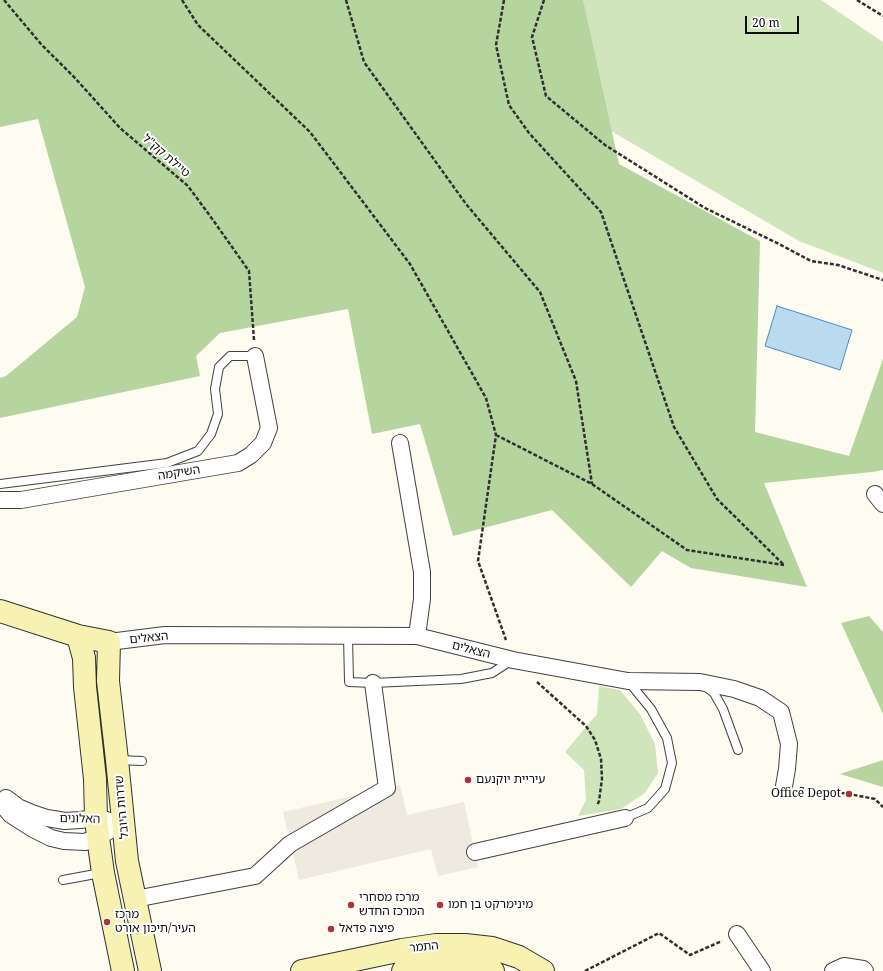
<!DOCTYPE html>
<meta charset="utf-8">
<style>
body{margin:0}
#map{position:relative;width:883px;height:971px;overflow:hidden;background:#fefbf1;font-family:"Noto Serif",serif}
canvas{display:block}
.scale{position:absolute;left:745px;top:16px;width:54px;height:18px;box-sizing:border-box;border:2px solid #0e0e0e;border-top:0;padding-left:5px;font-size:12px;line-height:14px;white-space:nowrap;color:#0e0e0e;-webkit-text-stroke:3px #fff;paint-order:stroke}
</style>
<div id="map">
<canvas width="883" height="971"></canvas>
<div class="scale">20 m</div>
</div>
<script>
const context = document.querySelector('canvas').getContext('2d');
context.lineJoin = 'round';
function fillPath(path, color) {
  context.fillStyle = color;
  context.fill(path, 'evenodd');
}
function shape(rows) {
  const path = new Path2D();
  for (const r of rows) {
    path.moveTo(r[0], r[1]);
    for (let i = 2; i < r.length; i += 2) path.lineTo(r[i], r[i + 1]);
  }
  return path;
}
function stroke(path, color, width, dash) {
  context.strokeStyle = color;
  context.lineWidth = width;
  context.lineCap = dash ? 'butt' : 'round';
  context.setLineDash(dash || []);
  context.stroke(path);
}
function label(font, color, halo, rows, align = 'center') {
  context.font = font + ' "Noto Serif","Noto Sans Hebrew",serif';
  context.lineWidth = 4;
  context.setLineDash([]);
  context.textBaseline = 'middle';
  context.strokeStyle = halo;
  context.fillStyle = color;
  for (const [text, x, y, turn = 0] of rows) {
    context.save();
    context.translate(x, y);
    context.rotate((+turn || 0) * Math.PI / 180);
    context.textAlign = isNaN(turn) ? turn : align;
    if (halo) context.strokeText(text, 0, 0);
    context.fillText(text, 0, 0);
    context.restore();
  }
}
const green = shape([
 [565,0,821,0,883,42,883,273,799,241,594,121],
 [599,686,620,690,640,714,655,744,658,773,645,793,621,809,578,816,586,800,584,770,565,752,597,714]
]);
const forest = shape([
 [0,0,583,0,619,164,760,241,755,432,849,456,883,359,883,470,872,472,764,483,807,587,691,568,662,551,631,587,552,510,453,536,420,424,372,434,348,309,220,333,196,356,200,376,0,418,0,378,6,376,77,317,85,287,38,119,0,127],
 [869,616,883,632,883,714,841,623],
 [883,760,883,787,840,774]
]);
const plaza = shape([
 [400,785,407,815,464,802,478,867,438,876,431,849,299,880,283,812]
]);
const water = shape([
 [777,306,852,330,840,370,765,346,777,306]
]);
const path = shape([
 [4,0,41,44,75,78,120,128,188,186,213,220,249,271,254,340],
 [182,0,198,25,310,132,410,264,486,398,496,435,478,561,506,640],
 [346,0,364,62,466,204,540,292,576,381,592,484],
 [504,0,496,45,509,105,529,133,601,212,674,427,717,499,784,565],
 [544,0,532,37,546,96,605,145,705,208,779,244,811,261,838,265,883,280],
 [857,0,883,16],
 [496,435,592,484,687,550,784,565],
 [537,682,586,726,595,740,601,759,602,779,599,801,597,806],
 [800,788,849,794,875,799,883,807],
 [585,971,659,933,690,955,722,941]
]);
const lane = shape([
 [0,484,167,463,198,451,211,434,218,414,215,389,219,367,230,356,255,356],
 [348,636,349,682,373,683,461,679,492,673,512,660],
 [705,686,714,693,723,709,738,750],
 [118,760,142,761],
 [625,818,648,808,665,789,672,763,667,738,651,709,628,681],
 [63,880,101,873]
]);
const street = shape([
 [400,443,422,572,422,599,417,636],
 [875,494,883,504],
 [0,500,21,500,238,463,251,455,263,443,269,428,255,356],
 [109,642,165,635,417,636,513,660,628,681,700,682,734,689,760,698,781,712,789,744,787,769,784,786],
 [6,798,18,807,32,813,47,818,65,821,80,820,96,818,107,820],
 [0,802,11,815,33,829,51,838,64,841,85,842,98,837,123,823],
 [475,852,625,818],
 [135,899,255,876,290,844,387,788,373,683],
 [737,934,762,971],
 [833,971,844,966,863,969,865,971]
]);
const secondary = shape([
 [0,611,78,636,109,642,108,681,117,760,127,861,150,971],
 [78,636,84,658,85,687,95,779,96,818,98,837,103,873,123,971],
 [302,971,402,950,436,945,465,945,492,948,519,957,543,971],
 [403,971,441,966,464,966,487,969,493,971]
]);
const markers = [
 [468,780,4,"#b13335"],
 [849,794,4,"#b13335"],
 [351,905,4,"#b13335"],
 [440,905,4,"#b13335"],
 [107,922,4,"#b13335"],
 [331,929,4,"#b13335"]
];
const streetNames = [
 ["טיילת קק\"ל",166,156,41],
 ["השיקמה",179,473,-9],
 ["הצאלים",149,638,-6],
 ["הצאלים",471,650,14],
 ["שדרות היובל",122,807,-95],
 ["האלונים",80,819,1],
 ["התמר",424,947,-6]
];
const poiNames = [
 ["עיריית יוקנעם",476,780],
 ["Office Depot",841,794,"right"],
 ["מרכז מסחרי",359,898],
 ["המרכז החדש",359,912],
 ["מינימרקט בן חמו",448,905],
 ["מרכז",115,915],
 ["העיר/תיכון אורט",115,929],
 ["פיצה פדאל",339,929]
];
fillPath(green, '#d1e5bd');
fillPath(forest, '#b5d49e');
fillPath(plaza, '#eeeae0');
fillPath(water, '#badaf0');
stroke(water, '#488dc0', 1);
stroke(lane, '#414141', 10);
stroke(street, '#414141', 18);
stroke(secondary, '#303030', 24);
stroke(path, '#303030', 2.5, [4, 2]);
stroke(lane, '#fff', 8);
stroke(street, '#fff', 16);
stroke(secondary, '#f7f2b2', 22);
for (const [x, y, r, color] of markers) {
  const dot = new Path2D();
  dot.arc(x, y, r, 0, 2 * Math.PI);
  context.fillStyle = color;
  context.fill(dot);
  stroke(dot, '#fff', 1.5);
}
label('12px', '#0e0e0e', '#fff', streetNames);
label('12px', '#0e0e0e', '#fff', poiNames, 'left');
</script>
